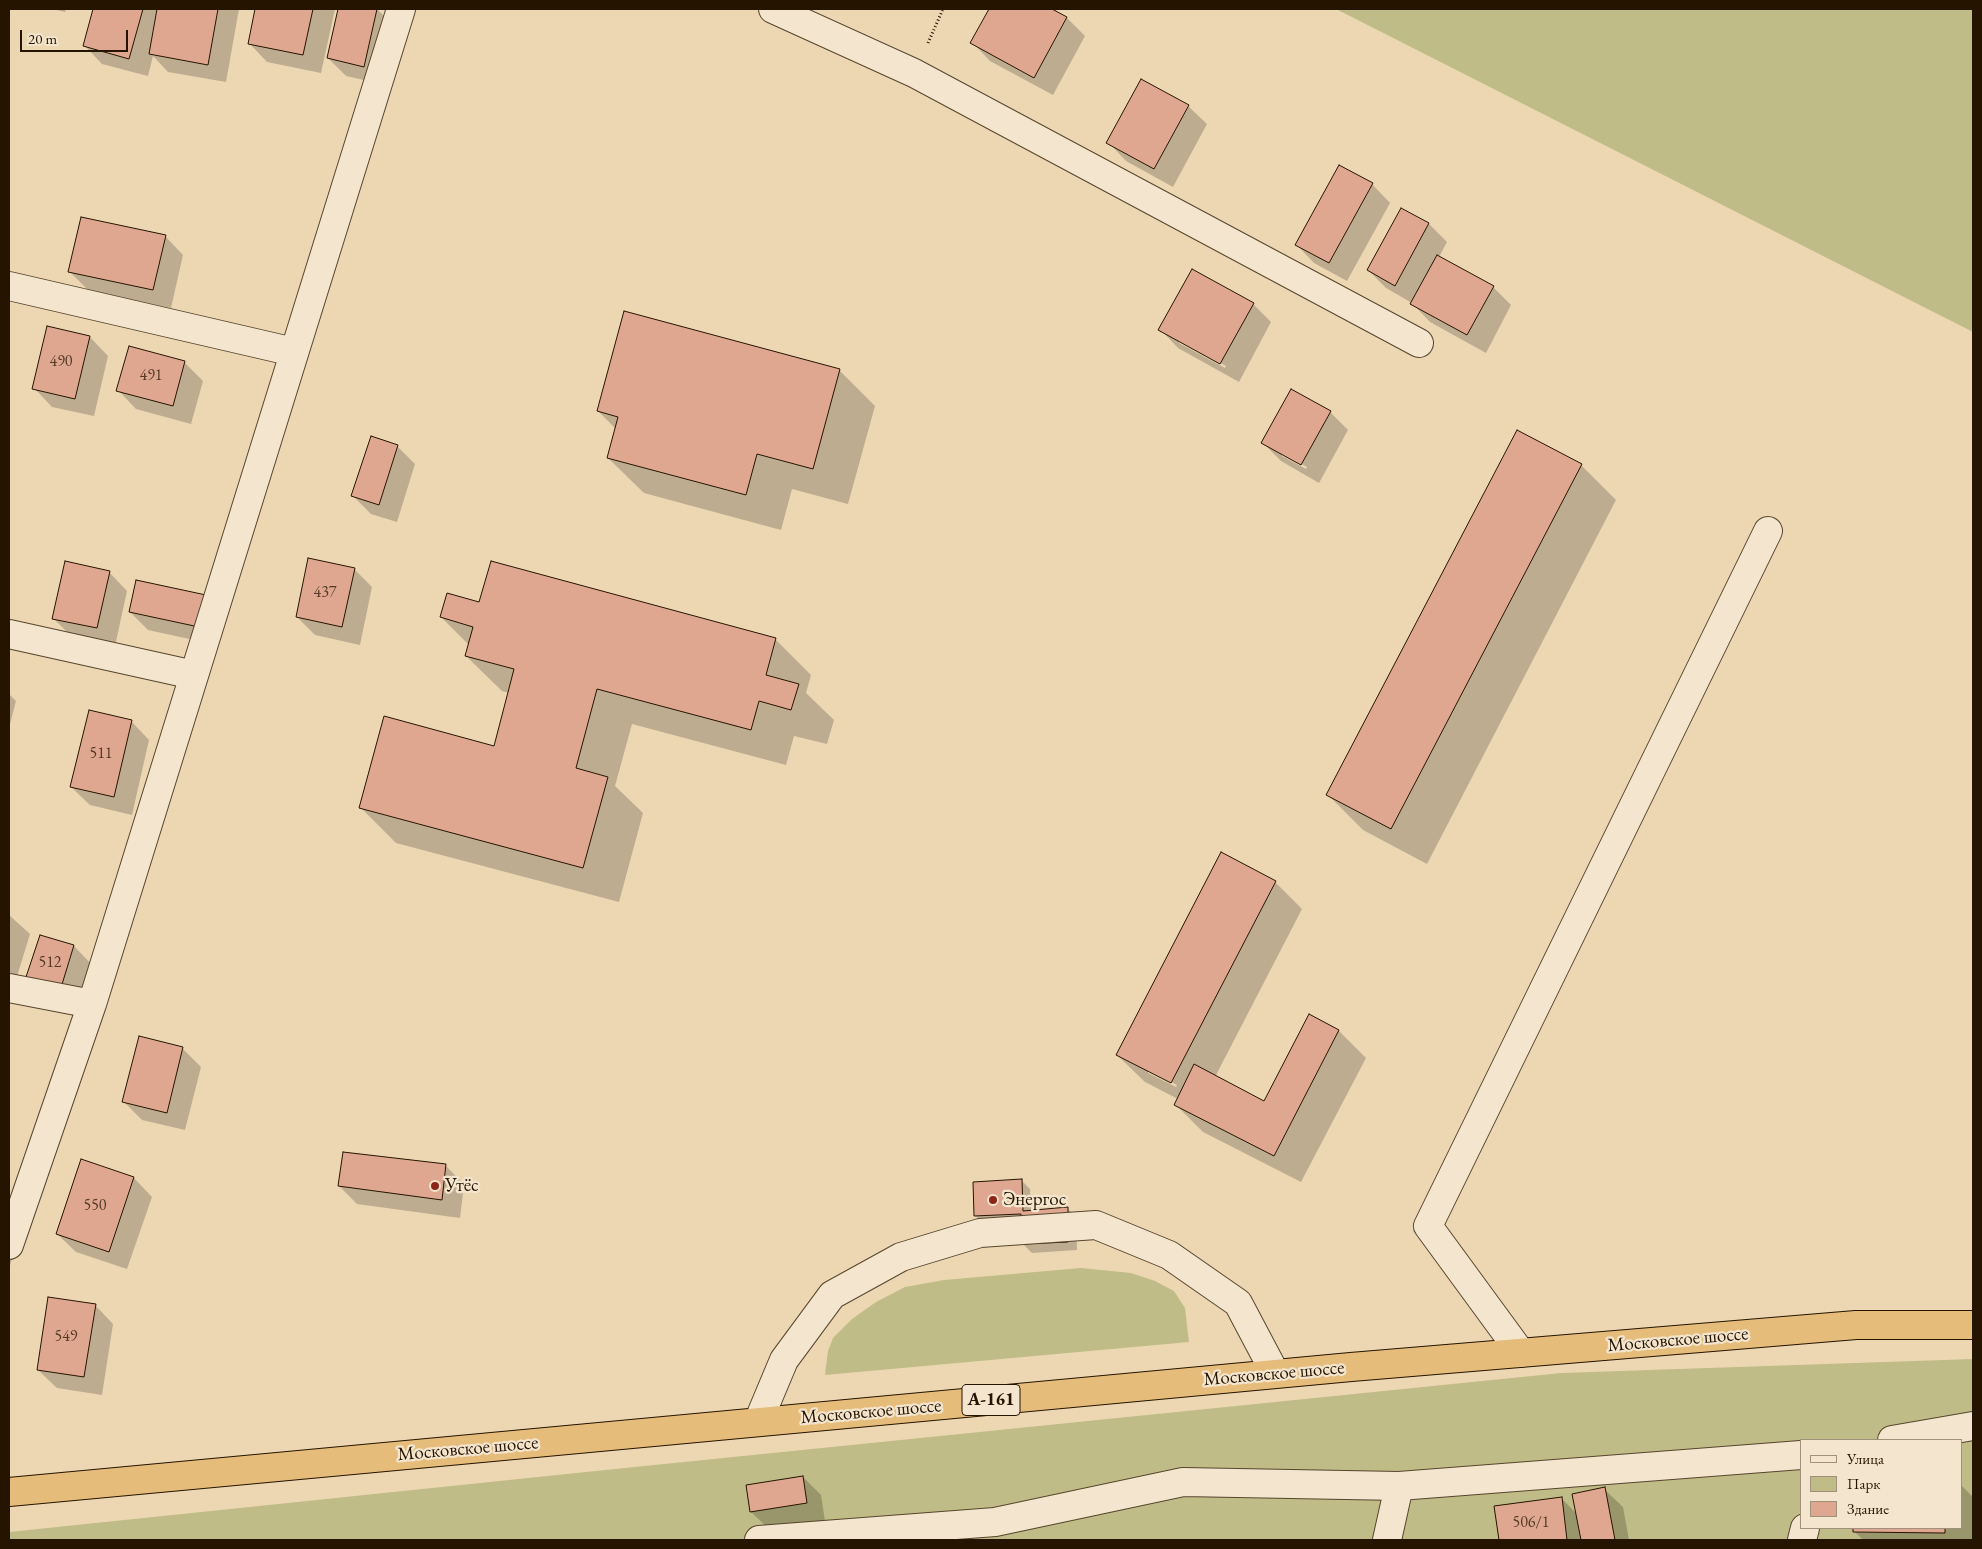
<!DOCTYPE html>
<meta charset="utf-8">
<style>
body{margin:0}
#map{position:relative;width:1982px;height:1549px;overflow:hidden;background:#edd7b3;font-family:"EB Garamond",serif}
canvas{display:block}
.frame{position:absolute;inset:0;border:10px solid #251400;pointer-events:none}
.legend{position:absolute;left:1800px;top:1439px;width:162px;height:90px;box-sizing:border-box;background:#f3e5ce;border:1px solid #a1917c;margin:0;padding:6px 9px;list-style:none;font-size:15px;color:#251400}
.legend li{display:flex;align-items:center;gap:10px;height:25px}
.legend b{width:25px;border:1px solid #a1917c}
.scale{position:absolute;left:20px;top:30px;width:108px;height:22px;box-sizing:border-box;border:2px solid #251400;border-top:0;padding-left:6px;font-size:15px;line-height:18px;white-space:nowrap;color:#251400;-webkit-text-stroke:4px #f3e5ce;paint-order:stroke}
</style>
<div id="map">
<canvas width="1982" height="1549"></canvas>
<div class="frame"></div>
<ul class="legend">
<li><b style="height:6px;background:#f3e5ce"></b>Улица</li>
<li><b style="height:14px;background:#c0bc87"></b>Парк</li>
<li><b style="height:14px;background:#e0a790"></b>Здание</li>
</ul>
<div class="scale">20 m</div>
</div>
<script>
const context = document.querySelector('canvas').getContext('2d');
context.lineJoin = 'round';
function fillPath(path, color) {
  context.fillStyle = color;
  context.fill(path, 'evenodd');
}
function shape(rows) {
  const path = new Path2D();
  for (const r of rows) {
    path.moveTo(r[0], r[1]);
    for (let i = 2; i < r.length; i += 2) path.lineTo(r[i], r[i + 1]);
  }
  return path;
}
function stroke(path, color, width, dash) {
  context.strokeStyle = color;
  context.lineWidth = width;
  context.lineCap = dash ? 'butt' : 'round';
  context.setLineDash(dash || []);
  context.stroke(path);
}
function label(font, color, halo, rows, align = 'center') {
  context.font = font + ' "EB Garamond",serif';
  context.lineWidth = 4.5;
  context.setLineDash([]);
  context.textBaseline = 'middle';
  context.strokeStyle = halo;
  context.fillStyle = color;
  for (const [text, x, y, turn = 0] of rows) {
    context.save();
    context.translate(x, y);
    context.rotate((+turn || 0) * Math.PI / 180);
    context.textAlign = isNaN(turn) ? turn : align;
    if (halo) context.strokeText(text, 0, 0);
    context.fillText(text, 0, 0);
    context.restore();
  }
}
const green = shape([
 [1336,9,1973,9,1973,332],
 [1081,1268,1131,1273,1155,1281,1174,1291,1185,1308,1189,1342,825,1375,828,1351,833,1338,852,1319,876,1302,905,1287,944,1280],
 [1973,1359,1973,1540,9,1540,9,1532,605,1470,1561,1373],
 [1801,1440,1961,1440,1961,1528,1801,1528]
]);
const shadow = shape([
 [52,9,66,9,65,12],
 [94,9,239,9,226,82,168,72,153,56,148,76,102,64,84,45],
 [257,9,335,9,321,73,267,62,249,43],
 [339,9,377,9,395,27,382,84,346,76,328,58],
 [990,9,1049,9,1067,18,1085,36,1053,95,990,61,972,42],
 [1188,106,1207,124,1173,187,1126,161,1108,142],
 [1372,184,1390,203,1347,281,1314,263,1296,244],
 [1401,209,1429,224,1447,242,1439,257,1493,287,1511,305,1486,353,1430,322,1412,303,1386,288,1368,270],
 [165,236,183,255,171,308,88,290,70,272],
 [1253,304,1271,322,1239,382,1178,348,1160,329],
 [1179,340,1226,366,1225,368,1179,343],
 [90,337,108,356,94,416,52,407,34,388],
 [184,362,203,381,191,424,136,409,118,390],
 [839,370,875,406,848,504,792,489,781,530,644,493,608,458,616,429,598,411],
 [1330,412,1348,430,1319,483,1281,461,1263,443],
 [1282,453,1307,467,1306,469,1282,456],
 [397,446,415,464,397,522,371,514,352,495],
 [1581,465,1616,500,1427,864,1363,830,1328,795],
 [354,569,372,587,360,645,315,635,297,617],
 [109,572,127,591,115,646,72,637,54,619],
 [205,596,217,645,148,630,130,612],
 [480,604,775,639,811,675,806,693,834,720,827,744,794,736,786,765,632,724,615,786,643,813,619,902,396,843,360,807,495,747,509,693,502,691,466,656,469,645,441,617],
 [9,694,16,701,9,728],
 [131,721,149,740,132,815,90,805,71,787],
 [1275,882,1302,909,1215,1077,1265,1102,1310,1016,1339,1031,1366,1058,1301,1182,1203,1132,1175,1104,1178,1099,1145,1082,1117,1055],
 [1148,1070,1177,1085,1176,1087,1148,1073],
 [9,915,30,934,11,996,9,995],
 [41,936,74,946,92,965,78,1009,45,998],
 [182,1048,201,1067,185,1130,142,1120,124,1102],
 [344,1153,446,1166,464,1184,460,1218,357,1204,339,1186],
 [82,1161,134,1178,152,1197,127,1269,76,1252,57,1234],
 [1021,1180,1030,1189,1031,1211,1067,1208,1076,1217,1077,1250,1032,1253,1023,1244,984,1224,975,1215],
 [9,1194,26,1212,9,1269],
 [95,1305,113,1324,102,1395,57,1388,38,1370],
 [803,1477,821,1495,825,1521,770,1530,751,1512],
 [1961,1485,1973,1497,1972,1540,1863,1540,1854,1531,1854,1528,1961,1528],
 [1604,1489,1623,1507,1629,1540,1500,1540,1496,1507,1561,1498,1577,1514]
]);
const building = shape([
 [93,9,143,9,129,59,83,46,93,9],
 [157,9,218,9,208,65,149,54,157,9],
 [255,9,313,9,303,55,248,44,255,9],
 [338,9,377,9,364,67,327,58,338,9],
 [989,9,1052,9,1067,17,1034,78,970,43,989,9],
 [1141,79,1189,105,1154,169,1106,143,1141,79],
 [1339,165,1373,183,1329,263,1295,245,1339,165],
 [1401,208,1429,223,1395,286,1367,270,1401,208],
 [81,217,166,235,153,290,68,272,81,217],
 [1437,255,1494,286,1467,335,1410,304,1437,255],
 [1192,269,1254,303,1220,364,1158,330,1192,269],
 [624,311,840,369,813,469,757,454,746,495,607,458,618,417,597,411,624,311],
 [47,326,90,336,75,399,32,389,47,326],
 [129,346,185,361,173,406,116,391,129,346],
 [1291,389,1331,411,1301,465,1261,443,1291,389],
 [1517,430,1582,464,1391,829,1326,795,1517,430],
 [371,436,398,445,379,505,351,496,371,436],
 [308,558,355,568,342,627,296,617,308,558],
 [65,561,110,571,97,628,52,619,65,561],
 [491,561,776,638,766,675,799,684,791,710,759,701,751,730,597,689,576,768,608,777,583,868,359,808,384,716,494,746,514,669,465,656,473,627,440,617,447,593,479,602,491,561],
 [136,580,206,595,199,627,129,612,136,580],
 [89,710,132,720,114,797,70,787,89,710],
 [1221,852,1276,881,1171,1083,1116,1055,1221,852],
 [40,935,74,945,60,991,25,980,40,935],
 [1309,1014,1339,1030,1274,1156,1174,1105,1194,1064,1264,1101,1309,1014],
 [139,1036,183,1047,167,1113,122,1102,139,1036],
 [343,1152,446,1164,442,1200,338,1186,343,1152],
 [81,1159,134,1177,109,1252,56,1234,81,1159],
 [1022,1179,1023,1211,1068,1207,1068,1242,1022,1244,1021,1214,974,1216,973,1182,1022,1179],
 [48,1297,96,1304,84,1377,37,1370,48,1297],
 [803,1476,807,1503,750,1512,746,1485,803,1476],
 [1605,1487,1615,1540,1581,1540,1572,1494,1605,1487],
 [1562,1497,1567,1540,1499,1540,1494,1506,1562,1497],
 [1853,1528,1945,1528,1945,1533,1853,1532,1853,1528]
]);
const path = shape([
 [928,43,943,9]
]);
const minor = shape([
 [773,9,914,73,1419,343],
 [9,286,294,352],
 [9,634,194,675],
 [9,988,92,1004],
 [9,1245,92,1004,401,9],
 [1521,1353,1428,1226,1768,531],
 [758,1422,784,1360,832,1295,901,1257,980,1233,1096,1225,1169,1255,1238,1303,1275,1373],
 [1892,1440,1973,1426],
 [759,1540,995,1522,1183,1482,1399,1486,1801,1455],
 [1387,1540,1399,1486],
 [1802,1540,1805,1528]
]);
const highway = shape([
 [9,1492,1351,1367,1856,1325,1973,1325]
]);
const markers = [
 [435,1186,5,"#8f2418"],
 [993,1200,5,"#8f2418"]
];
const numberNames = [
 ["490",61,362],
 ["491",151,376],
 ["437",325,593],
 ["511",101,754],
 ["512",50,963],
 ["550",95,1206],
 ["549",66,1337],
 ["506/1",1531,1523]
];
const shields = [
 [991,1400,58]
];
const shieldNames = [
 ["А-161",991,1400]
];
const poiNames = [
 ["Утёс",445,1186],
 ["Энергос",1003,1200]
];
const streetNames = [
 ["Московское шоссе",1678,1340,-5],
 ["Московское шоссе",1274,1374,-5],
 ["Московское шоссе",871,1412,-5],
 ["Московское шоссе",468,1449,-5]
];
fillPath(green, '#c0bc87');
fillPath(shadow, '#0003');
fillPath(building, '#e0a790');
stroke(building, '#251400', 1);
stroke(minor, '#57452d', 30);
stroke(highway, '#251400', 30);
stroke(path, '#251400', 3, [1, 2.5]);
stroke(minor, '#f3e5ce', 28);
stroke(highway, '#e6bc7a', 28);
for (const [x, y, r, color] of markers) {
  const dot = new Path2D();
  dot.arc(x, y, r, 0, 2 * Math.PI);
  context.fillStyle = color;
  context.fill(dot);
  stroke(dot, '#f3e5ce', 2);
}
label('16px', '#543924', null, numberNames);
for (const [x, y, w] of shields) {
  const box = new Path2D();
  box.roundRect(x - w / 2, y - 15.5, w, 31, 4);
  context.fillStyle = '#f3e5ce';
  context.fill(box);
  stroke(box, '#251400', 1);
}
label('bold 18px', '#251400', null, shieldNames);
label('19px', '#251400', '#f3e5ce', poiNames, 'left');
label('19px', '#251400', '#f3e5ce', streetNames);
</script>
